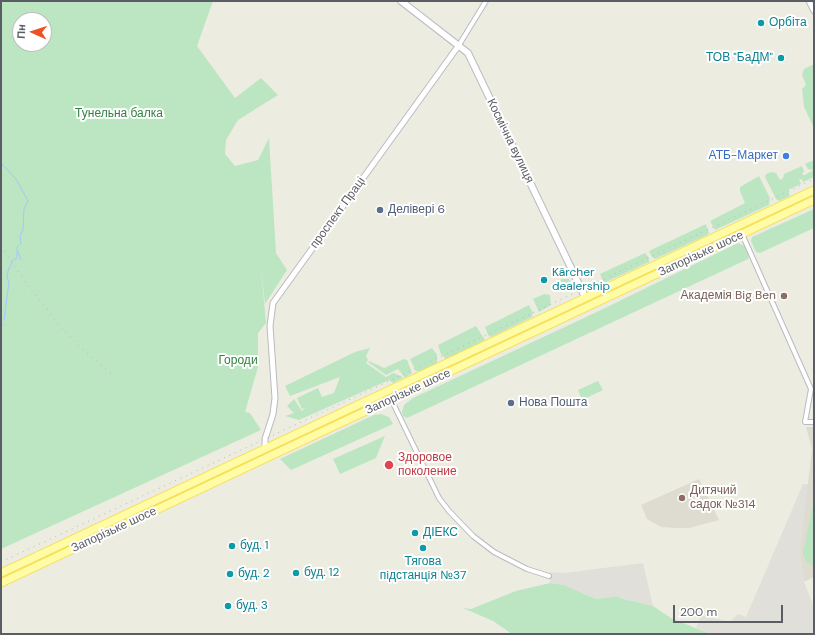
<!DOCTYPE html>
<meta charset="utf-8">
<style>
body{margin:0}
#map{position:relative;width:815px;height:635px;overflow:hidden;background:#edece1;font-family:"DM Sans",sans-serif}
canvas{display:block}
.frame{position:absolute;inset:0;border:2px solid #5a5d63;pointer-events:none}
.north{position:absolute;left:12px;top:12px;width:40px;height:40px;box-sizing:border-box;background:#fff;border:1px solid #bdbec1;border-radius:50%;rotate:273deg;font-size:11px;font-weight:700;line-height:16px;text-align:center;color:#5a5d63}
.north::after{content:'';display:block;margin:auto;width:14px;height:18px;background:#f05025;clip-path:polygon(50% 0,100% 100%,50% 72%,0 100%)}
.scale{position:absolute;left:673px;top:605px;width:110px;height:18px;box-sizing:border-box;border:2px solid #5a5d63;border-top:0;padding-left:5px;font-size:12px;line-height:14px;white-space:nowrap;color:#5a5d63;-webkit-text-stroke:3px #fff;paint-order:stroke}
</style>
<div id="map">
<canvas width="815" height="635"></canvas>
<div class="frame"></div>
<div class="north">Пн</div>
<div class="scale">200 m</div>
</div>
<script>
const context = document.querySelector('canvas').getContext('2d');
context.lineJoin = 'round';
function fillPath(path, color) {
  context.fillStyle = color;
  context.fill(path, 'evenodd');
}
function shape(rows) {
  const path = new Path2D();
  for (const r of rows) {
    path.moveTo(r[0], r[1]);
    for (let i = 2; i < r.length; i += 2) path.lineTo(r[i], r[i + 1]);
  }
  return path;
}
function stroke(path, color, width, dash) {
  context.strokeStyle = color;
  context.lineWidth = width;
  context.lineCap = dash ? 'butt' : 'round';
  context.setLineDash(dash || []);
  context.stroke(path);
}
function label(font, color, halo, rows, align = 'center') {
  context.font = font + ' "DM Sans",sans-serif';
  context.lineWidth = 4;
  context.setLineDash([]);
  context.textBaseline = 'middle';
  context.strokeStyle = halo;
  context.fillStyle = color;
  for (const [text, x, y, turn = 0] of rows) {
    context.save();
    context.translate(x, y);
    context.rotate((+turn || 0) * Math.PI / 180);
    context.textAlign = isNaN(turn) ? turn : align;
    if (halo) context.strokeText(text, 0, 0);
    context.fillText(text, 0, 0);
    context.restore();
  }
}
const industrial = shape([
 [803,484,809,484,800,553,804,582,814,607,814,634,710,634,696,628,701,615,730,622,738,614,746,617],
 [643,563,653,606,619,598,619,596,596,599,564,585,550,583,549,572,564,573]
]);
const education = shape([
 [806,427,814,427,814,577,804,582,800,553,812,449],
 [699,479,719,520,689,528,675,528,661,527,647,519,641,505]
]);
const green = shape([
 [1,1,213,1,197,46,235,98,261,78,278,95,238,120,226,140,225,154,235,166,258,160,269,138,276,253,287,270,265,304,261,268,266,323,258,333,258,367,245,412,250,413,261,430,1,549],
 [20,20,44,20,44,44,20,44],
 [814,64,814,128,804,107,802,89,806,85,802,75,804,69],
 [814,160,814,177,803,182,802,179,799,180,801,184,788,190,790,196,779,201,776,199,765,177,766,174,771,172,776,173,780,180,783,178,784,174,802,166,804,171,802,175,805,175,813,170,808,169,805,164],
 [759,176,770,198,769,205,715,230,710,221,745,203,740,191,740,187],
 [814,209,814,228,760,253,756,252,751,241,752,237],
 [706,224,709,233,707,235,655,259,652,257,649,251],
 [738,243,745,246,749,254,748,259,407,418,403,416,402,412,404,405,413,398,601,310],
 [645,253,649,258,649,262,604,283,600,274],
 [561,279,569,279,572,285,557,292],
 [544,294,550,295,551,305,539,312,533,299],
 [529,305,533,313,532,317,491,337,488,335,485,327],
 [476,326,485,340,446,359,441,354,438,345],
 [370,348,366,356,368,360,366,363,386,377,393,373,401,376,403,378,393,383,389,380,299,420,285,416,294,413,287,406,294,399,302,411,305,408,302,409,297,398,318,388,322,397,334,393,340,377,290,396,285,386,355,352],
 [432,348,437,355,437,363,420,371,416,371,410,359],
 [404,359,407,360,412,373,405,378,398,369,386,375,368,362,369,361,384,368],
 [598,381,603,390,582,400,578,390],
 [381,414,389,417,393,424,291,470,280,459,374,415],
 [385,436,376,458,340,474,333,459],
 [814,499,814,567,806,561,803,553],
 [550,583,564,585,596,599,619,596,619,598,653,606,671,618,710,634,512,634,493,621,463,608,471,609,516,591]
]);
const stream = shape([
 [1,163,16,179,28,201,24,209,23,229,20,236,21,243,17,247,17,258,13,260,8,271,7,277,9,282,4,320],
 [18,251,21,260],
 [1,328,3,324]
]);
const minor = shape([
 [459,45,486,1],
 [742,234,811,389,805,422,814,422],
 [391,399,439,498,449,511,473,536,494,552,527,569,549,576]
]);
const tertiary = shape([
 [809,1,814,11],
 [265,449,265,439,273,414,275,398,270,326,273,303,459,45]
]);
const secondary = shape([
 [401,1,468,53,585,297]
]);
const primary = shape([
 [1,573,814,190],
 [1,583,814,200]
]);
const rail = shape([
 [1,246,26,283,59,325,83,350,113,375],
 [1,562,402,375,814,179]
]);
const markers = [
 [761,23,4,"#0f9aa8"],
 [781,58,4,"#0f9aa8"],
 [786,156,4,"#3f7fe0"],
 [380,210,4,"#5c6f8a"],
 [544,280,4,"#0f9aa8"],
 [784,296,4,"#8d6e63"],
 [511,403,4,"#5c6f8a"],
 [389,465,5,"#e0444e"],
 [682,498,4,"#8d6e63"],
 [415,533,4,"#0f9aa8"],
 [232,546,4,"#0f9aa8"],
 [423,548,4,"#0f9aa8"],
 [296,573,4,"#0f9aa8"],
 [230,574,4,"#0f9aa8"],
 [228,606,4,"#0f9aa8"]
];
const cultureNames = [
 ["Орбіта",769,23],
 ["ТОВ \"БаДМ\"",773,58,"right"],
 ["Kärcher",552,273],
 ["dealership",552,287],
 ["ДІЕКС",423,533],
 ["буд. 1",240,546],
 ["Тягова",423,562,"center"],
 ["пiдстанцiя №37",423,576,"center"],
 ["буд. 12",304,573],
 ["буд. 2",238,574],
 ["буд. 3",236,606]
];
const parkNames = [
 ["Тунельна балка",119,114],
 ["Городи",238,361]
];
const streetNames = [
 ["Космічна вулиця",510,141,64],
 ["проспект Праці",338,213,-54],
 ["Запорізьке шосе",701,254,-25],
 ["Запорізьке шосе",408,392,-25],
 ["Запорізьке шосе",114,530,-25]
];
const shopNames = [
 ["АТБ-Маркет",778,156]
];
const serviceNames = [
 ["Делівері 6",388,210],
 ["Нова Пошта",519,403]
];
const educationNames = [
 ["Академія Big Ben",776,296],
 ["Дитячий",690,491,"left"],
 ["садок №314",690,505,"left"]
];
const healthNames = [
 ["Здоровое",398,458],
 ["поколение",398,472]
];
fillPath(industrial, '#e1dfd9');
fillPath(education, '#dedcd0');
fillPath(green, '#bce6c2');
stroke(stream, '#a0c9ff', 1);
stroke(minor, '#b9bbc1', 6);
stroke(tertiary, '#b9bbc1', 7);
stroke(secondary, '#babcc4', 8);
stroke(primary, '#f7de51', 9);
stroke(minor, '#fff', 4);
stroke(tertiary, '#fff', 5);
stroke(secondary, '#fff', 6);
stroke(primary, '#fffca5', 7);
stroke(rail, '#b5b6b6', 1, [1, 5]);
for (const [x, y, r, color] of markers) {
  const dot = new Path2D();
  dot.arc(x, y, r, 0, 2 * Math.PI);
  context.fillStyle = color;
  context.fill(dot);
  stroke(dot, '#fff', 1.5);
}
label('12px', '#0d838f', '#fff', cultureNames, 'left');
label('12px', '#308340', '#fff', parkNames);
label('12px', '#5a5d63', '#fff', streetNames);
label('12px', '#366cbe', '#fff', shopNames, 'right');
label('12px', '#4e5e75', '#fff', serviceNames, 'left');
label('12px', '#785e54', '#fff', educationNames, 'right');
label('12px', '#be3a42', '#fff', healthNames, 'left');
</script>
